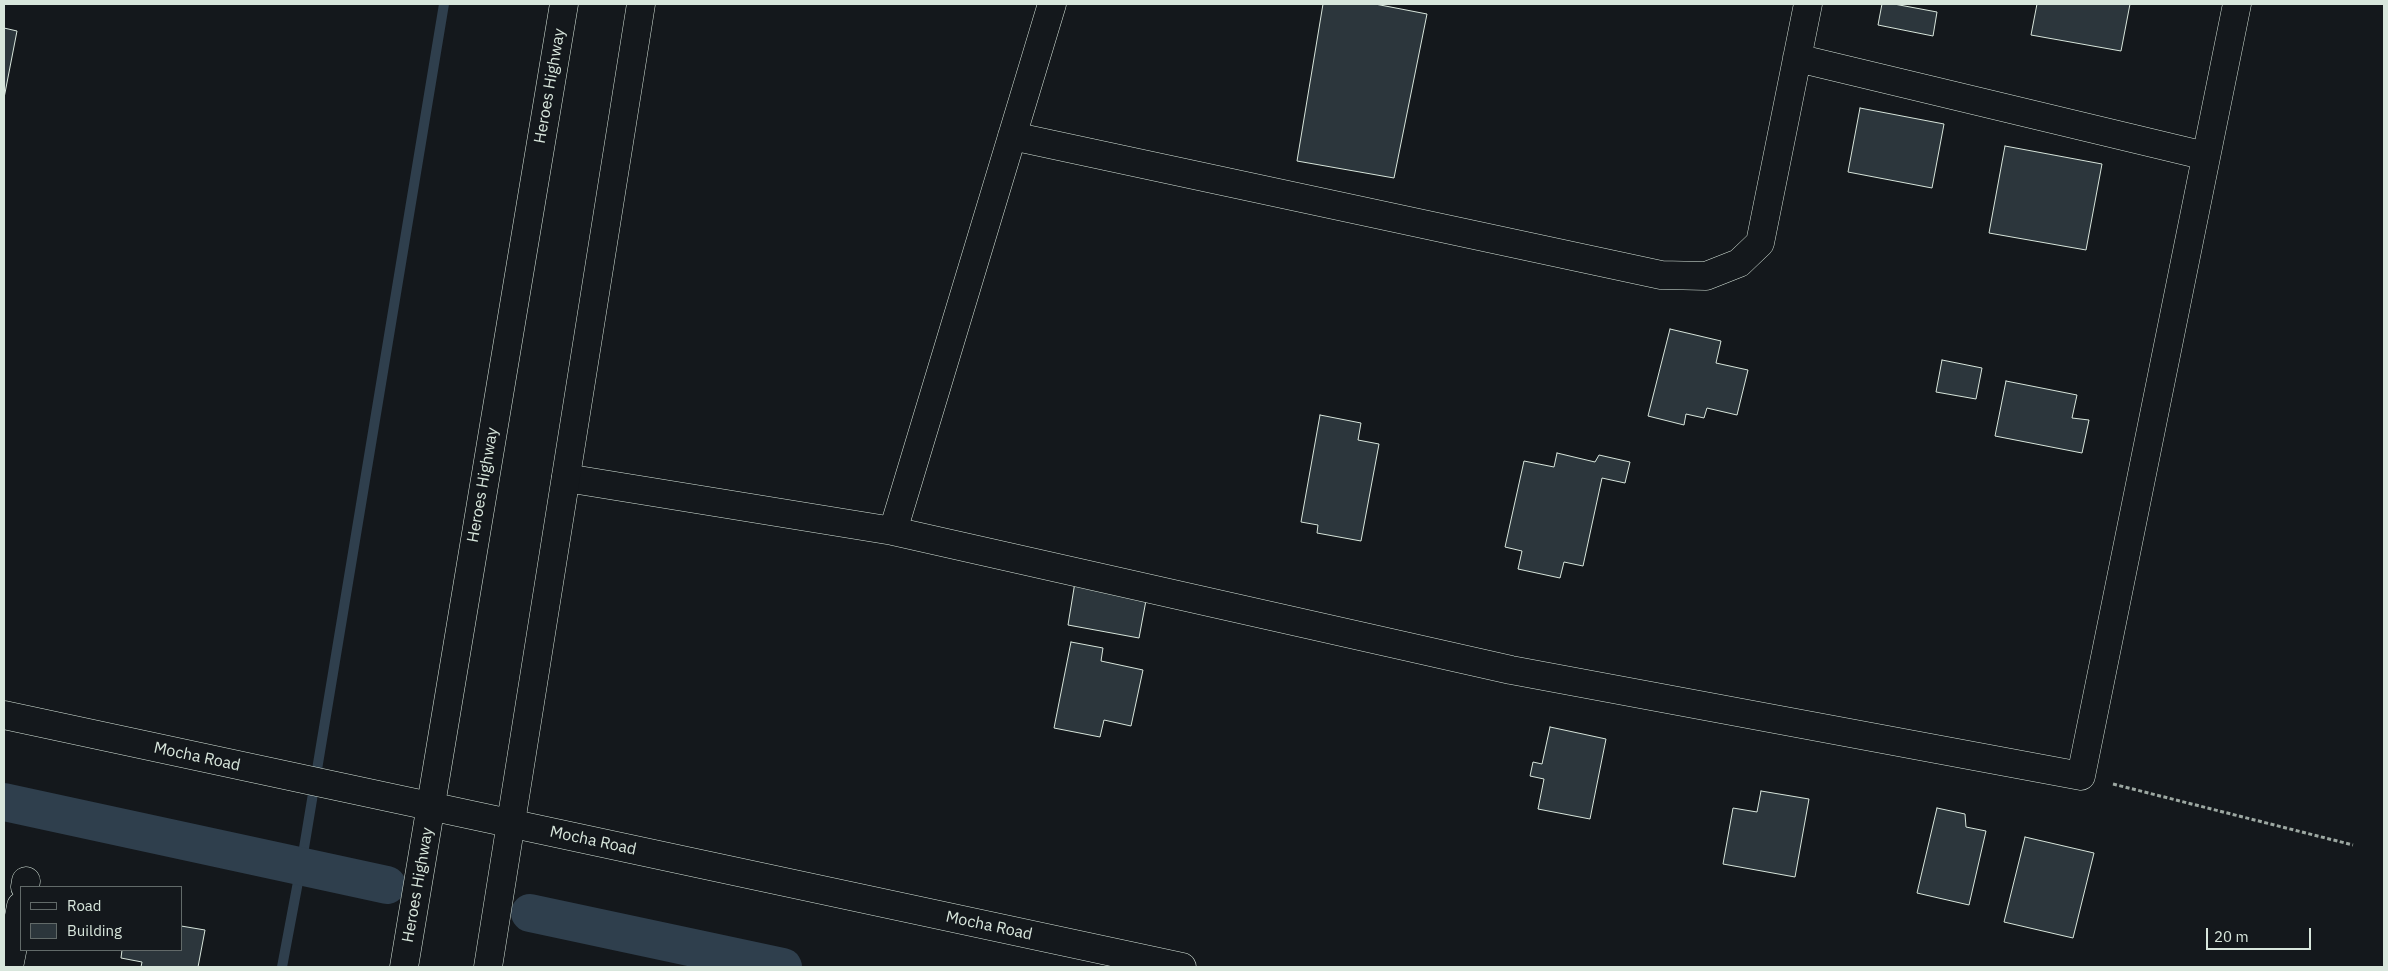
<!DOCTYPE html>
<style>
body{margin:0}
#map{position:relative;width:2388px;height:971px;overflow:hidden;background:#14181c;font-family:"IBM Plex Sans",sans-serif}
canvas{display:block}
.frame{position:absolute;inset:0;border:5px solid #d8e6dc;pointer-events:none}
.legend{position:absolute;left:20px;top:886px;width:162px;height:65px;box-sizing:border-box;background:#14181c;border:1px solid #626a69;margin:0;padding:6px 9px;list-style:none;font-size:15px;color:#d8e6dc}
.legend li{display:flex;align-items:center;gap:10px;height:25px}
.legend b{width:25px;border:1px solid #626a69}
.scale{position:absolute;left:2206px;top:928px;width:105px;height:22px;box-sizing:border-box;border:2px solid #d8e6dc;border-top:0;padding-left:6px;font-size:15px;line-height:18px;white-space:nowrap;color:#d8e6dc;-webkit-text-stroke:4px #14181c;paint-order:stroke}
</style>
<div id="map">
<canvas width="2388" height="971"></canvas>
<div class="frame"></div>
<ul class="legend">
<li><b style="height:6px;background:#14181c"></b>Road</li>
<li><b style="height:14px;background:#2c363c"></b>Building</li>
</ul>
<div class="scale">20 m</div>
</div>
<script>
const context = document.querySelector('canvas').getContext('2d');
context.lineJoin = 'round';
function shape(rows) {
  const path = new Path2D();
  for (const r of rows) {
    path.moveTo(r[0], r[1]);
    for (let i = 2; i < r.length; i += 2) path.lineTo(r[i], r[i + 1]);
  }
  return path;
}
function stroke(path, color, width, dash) {
  context.strokeStyle = color;
  context.lineWidth = width;
  context.lineCap = dash ? 'butt' : 'round';
  context.setLineDash(dash || []);
  context.stroke(path);
}
function fillPath(path, color) {
  context.fillStyle = color;
  context.fill(path, 'evenodd');
}
function label(font, color, halo, rows, align = 'center') {
  context.font = font + ' "IBM Plex Sans",sans-serif';
  context.lineWidth = 4;
  context.setLineDash([]);
  context.textBaseline = 'middle';
  context.strokeStyle = halo;
  context.fillStyle = color;
  for (const [text, x, y, turn = 0] of rows) {
    context.save();
    context.translate(x, y);
    context.rotate((+turn || 0) * Math.PI / 180);
    context.textAlign = isNaN(turn) ? turn : align;
    if (halo) context.strokeText(text, 0, 0);
    context.fillText(text, 0, 0);
    context.restore();
  }
}
const stream = shape([
 [282,967,301,866,444,4],
 [761,967,761,963]
]);
const canal = shape([
 [4,802,387,885],
 [530,913,783,967]
]);
const building = shape([
 [1323,4,1375,4,1427,14,1394,178,1297,161,1323,4],
 [1882,4,1894,4,1937,12,1933,36,1878,25,1882,4],
 [2037,4,2130,4,2121,51,2031,35,2037,4],
 [4,28,17,31,4,98,4,28],
 [1860,108,1944,124,1932,188,1848,172,1860,108],
 [2005,146,2102,164,2086,250,1989,233,2005,146],
 [1670,329,1721,341,1716,363,1748,370,1737,415,1707,408,1704,418,1686,414,1684,425,1648,416,1670,329],
 [1942,360,1982,368,1976,399,1936,392,1942,360],
 [2006,381,2077,395,2072,418,2089,420,2082,453,1995,436,2006,381],
 [1320,415,1361,423,1358,440,1379,444,1361,541,1317,533,1318,525,1301,522,1320,415],
 [1557,453,1595,462,1599,455,1630,462,1625,483,1602,478,1583,566,1564,562,1560,578,1518,569,1522,551,1505,547,1524,461,1554,467,1557,453],
 [1075,582,1147,595,1139,638,1068,625,1075,582],
 [1071,642,1103,648,1101,661,1143,670,1131,726,1104,720,1100,737,1054,728,1071,642],
 [1550,727,1606,739,1590,819,1538,809,1544,779,1530,776,1533,762,1542,764,1550,727],
 [1761,791,1809,799,1795,877,1723,864,1733,808,1757,812,1761,791],
 [1937,808,1965,814,1966,827,1986,831,1969,905,1917,893,1937,808],
 [2025,837,2094,853,2073,938,2004,922,2025,837],
 [181,926,205,930,198,967,141,967,142,962,121,958,122,950,181,950,181,926]
]);
const path = shape([
 [2113,784,2353,845]
]);
const street = shape([
 [1797,58,2206,156],
 [1012,136,1661,275,1706,276,1739,263,1760,243,1808,4],
 [566,478,893,531,1511,670,2081,776,2237,4],
 [893,531,1052,4],
 [25,887,26,881],
 [9,967,21,906]
]);
const secondary = shape([
 [4,715,1182,967],
 [404,967,564,4],
 [488,967,641,4]
]);
const streetNames = [
 ["Heroes Highway",550,86,-80],
 ["Heroes Highway",483,485,-80],
 ["Mocha Road",197,757,12],
 ["Mocha Road",593,841,12],
 ["Heroes Highway",418,885,-80],
 ["Mocha Road",989,926,12]
];
stroke(stream, '#2f3f4d', 10);
stroke(canal, '#2f3f4d', 38);
fillPath(building, '#2c363c');
stroke(building, '#d8e6dc', 1);
stroke(street, '#d8e6dc', 29);
stroke(secondary, '#d8e6dc', 29);
stroke(path, '#9da8a2', 3, [4, 2.5]);
stroke(street, '#14181c', 28);
stroke(secondary, '#14181c', 28);
label('16px', '#d8e6dc', '#14181c', streetNames);
</script>
